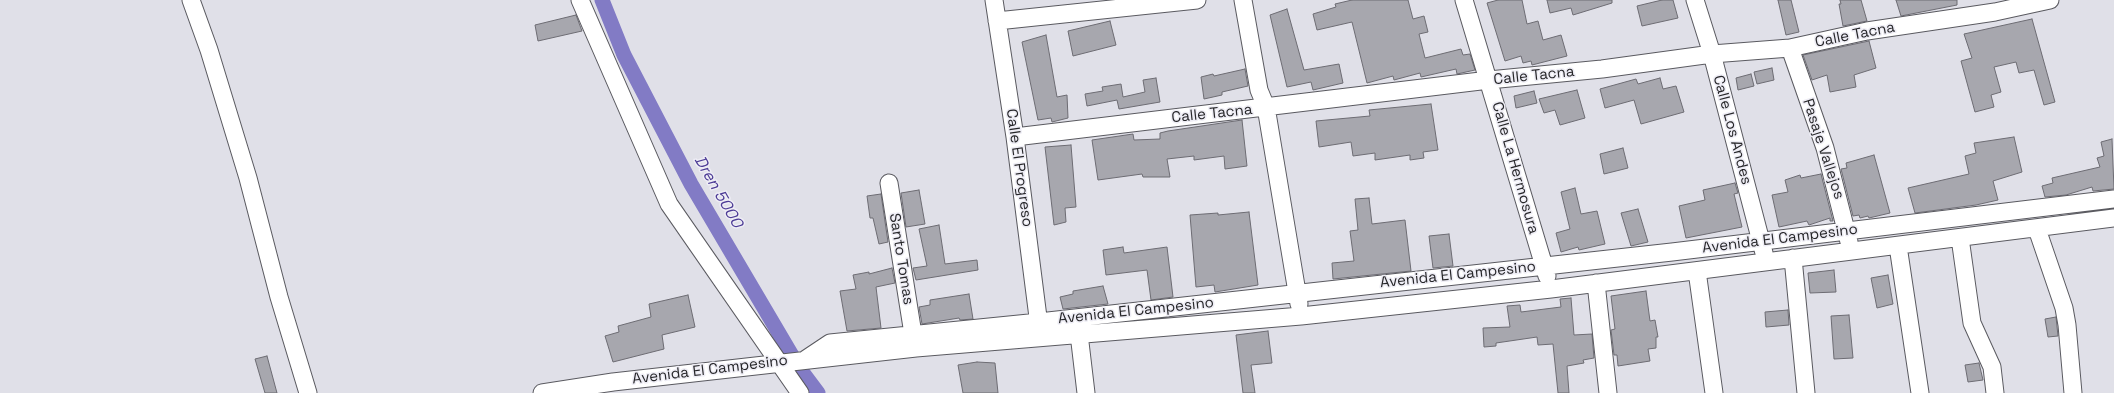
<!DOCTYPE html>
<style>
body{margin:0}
canvas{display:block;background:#e0e0e8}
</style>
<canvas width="2114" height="393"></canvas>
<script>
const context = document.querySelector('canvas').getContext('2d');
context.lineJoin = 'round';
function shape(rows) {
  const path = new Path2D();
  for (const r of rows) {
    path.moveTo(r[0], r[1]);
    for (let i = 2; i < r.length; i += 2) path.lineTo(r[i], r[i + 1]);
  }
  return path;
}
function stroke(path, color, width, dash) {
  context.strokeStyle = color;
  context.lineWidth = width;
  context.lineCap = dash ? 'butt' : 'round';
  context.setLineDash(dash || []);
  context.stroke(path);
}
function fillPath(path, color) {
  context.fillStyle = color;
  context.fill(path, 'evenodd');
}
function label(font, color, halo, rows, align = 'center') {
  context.font = font + ' "Space Grotesk",sans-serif';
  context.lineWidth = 3;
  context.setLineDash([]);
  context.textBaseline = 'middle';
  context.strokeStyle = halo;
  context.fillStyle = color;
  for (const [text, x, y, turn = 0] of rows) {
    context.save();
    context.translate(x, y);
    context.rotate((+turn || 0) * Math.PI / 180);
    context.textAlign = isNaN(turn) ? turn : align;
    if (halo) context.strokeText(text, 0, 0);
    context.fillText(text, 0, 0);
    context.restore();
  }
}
const canal = shape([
 [602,0,624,55,691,184,800,369,818,393]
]);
const building = shape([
 [1352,0,1408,0,1413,19,1424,16,1428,32,1419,34,1425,58,1461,49,1463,55,1470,54,1475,70,1457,74,1456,69,1421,77,1420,73,1394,80,1393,76,1367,83,1352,22,1317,30,1313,14,1336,7,1335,4,1352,0],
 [1498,0,1522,0,1527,24,1538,21,1543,40,1561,35,1567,56,1532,65,1531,61,1523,63,1521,56,1505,61,1487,3,1498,0],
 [1547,0,1612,0,1612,3,1573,15,1571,8,1550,13,1547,0],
 [1662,0,1673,0,1678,18,1642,26,1637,6,1662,0],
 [1778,0,1791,0,1799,32,1786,35,1778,0],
 [1840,0,1861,0,1867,21,1843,26,1839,4,1841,4,1840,0],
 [1896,0,1957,0,1957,5,1901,16,1896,0],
 [1287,9,1304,70,1339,64,1343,83,1313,90,1311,82,1287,87,1270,15,1287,9],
 [576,15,582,31,538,41,535,25,576,15],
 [2032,19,2055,102,2044,105,2034,70,2019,73,2016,62,1994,67,2001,92,1991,95,1994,107,1975,112,1961,61,1972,58,1964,34,2032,19],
 [1110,21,1116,45,1073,56,1068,31,1110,21],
 [1046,35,1057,97,1067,95,1068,118,1052,122,1051,118,1038,120,1022,42,1046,35],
 [1869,41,1876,68,1854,75,1856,87,1830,92,1827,75,1812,80,1803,55,1869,41],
 [1772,68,1774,80,1757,84,1754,72,1772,68],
 [1245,69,1248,86,1222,92,1222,95,1204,99,1201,77,1213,74,1214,76,1245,69],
 [1751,74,1754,86,1738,90,1736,78,1751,74],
 [1156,78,1160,102,1119,109,1117,100,1087,106,1085,94,1103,91,1102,87,1121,84,1123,97,1145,92,1143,80,1156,78],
 [1660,78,1663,89,1676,86,1684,112,1641,124,1634,100,1605,108,1600,89,1636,79,1638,84,1660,78],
 [1577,90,1585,118,1560,125,1555,110,1544,113,1539,99,1577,90],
 [1534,91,1537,103,1516,108,1514,96,1534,91],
 [1431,104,1438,150,1423,152,1424,158,1410,160,1410,155,1375,160,1375,153,1353,156,1351,142,1319,147,1316,121,1370,116,1369,110,1431,104],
 [1242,120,1247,166,1225,169,1224,156,1194,160,1194,156,1167,159,1170,177,1143,177,1142,174,1098,180,1092,140,1133,134,1134,140,1160,139,1160,133,1168,131,1242,120],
 [2014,137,2022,172,1993,181,1998,200,1976,205,1915,213,1908,188,1969,174,1965,156,1976,153,1974,143,2014,137],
 [2112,139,2114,189,2093,191,2092,187,2066,195,2045,197,2042,186,2053,183,2052,178,2100,167,2097,158,2104,156,2101,142,2112,139],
 [1071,145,1076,207,1065,208,1066,222,1054,225,1045,147,1071,145],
 [1623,148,1628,168,1604,174,1600,154,1623,148],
 [1874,155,1890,213,1869,218,1868,216,1860,218,1859,215,1853,216,1841,169,1847,168,1846,163,1874,155],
 [1821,174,1833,221,1830,221,1830,218,1809,225,1807,221,1779,227,1772,195,1788,192,1785,180,1800,175,1801,178,1821,174],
 [1735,183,1738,193,1734,194,1742,227,1686,238,1679,206,1705,200,1703,190,1735,183],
 [1575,188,1581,214,1597,211,1605,244,1579,250,1578,247,1561,252,1556,233,1570,229,1561,192,1575,188],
 [919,190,925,224,906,227,901,193,919,190],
 [881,194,888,242,879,244,873,218,870,218,867,196,881,194],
 [1369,198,1372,224,1405,220,1411,271,1333,279,1332,263,1354,261,1350,231,1358,230,1355,199,1369,198],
 [1638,209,1648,242,1631,246,1621,213,1638,209],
 [1249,212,1258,285,1215,292,1214,285,1196,287,1190,215,1218,213,1218,215,1249,212],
 [939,225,945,264,977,260,978,270,916,280,913,268,927,266,919,229,939,225],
 [1449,234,1453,266,1433,268,1429,236,1449,234],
 [1123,247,1124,253,1167,247,1173,297,1151,300,1147,270,1106,275,1103,250,1123,247],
 [892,268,895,283,876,287,881,328,847,331,840,291,856,289,853,275,869,272,869,274,892,268],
 [1834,270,1836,292,1810,293,1808,273,1834,270],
 [1888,275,1893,304,1877,308,1871,278,1888,275],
 [1103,286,1108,304,1063,309,1060,297,1073,294,1073,291,1103,286],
 [1646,291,1650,321,1655,320,1658,337,1656,337,1656,348,1648,349,1650,361,1618,366,1617,355,1614,355,1611,330,1615,329,1611,296,1646,291],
 [969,294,973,319,960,320,959,318,922,324,919,307,930,305,930,300,969,294],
 [688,295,695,327,662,335,664,349,613,362,605,336,619,332,618,326,651,317,649,304,688,295],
 [1571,298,1574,335,1592,334,1594,358,1583,360,1584,363,1567,366,1569,393,1558,393,1553,344,1538,345,1537,337,1496,343,1496,346,1484,347,1483,328,1510,327,1507,306,1520,305,1521,312,1561,307,1560,299,1571,298],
 [1788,310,1789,325,1766,327,1765,312,1788,310],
 [1849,315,1853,358,1834,359,1831,316,1849,315],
 [2056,317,2058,336,2048,337,2045,319,2056,317],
 [1268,331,1272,363,1251,365,1255,393,1243,393,1236,335,1268,331],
 [267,356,277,393,265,393,255,359,267,356],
 [977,362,995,363,998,393,963,393,958,365,977,362],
 [1979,363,1983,380,1968,382,1965,365,1979,363]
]);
const minor = shape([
 [191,0,209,50,248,178,279,297,308,393],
 [580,0,669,204,800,393],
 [994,0,1015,137,1040,333],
 [1243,0,1259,90,1266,107,1299,304],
 [1464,0,1547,276],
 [1695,0,1712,54,1764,253],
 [997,21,1197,0],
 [1790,48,1825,148,1849,242],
 [1015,137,1489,80,1602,69,1712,54,1790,48,1867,31,1995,12,2050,0],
 [889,183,913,334],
 [2037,229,2064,308,2067,325,2073,393],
 [1960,238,1972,323,1992,367,1995,393],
 [1898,246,1920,393],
 [1793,258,1806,393],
 [1697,271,1714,393],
 [1596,283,1608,393],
 [1079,334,1086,393],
 [806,359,830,343,1039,322,1672,252,2114,199],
 [542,393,613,382,916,348,1301,316,1551,289,2114,218]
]);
const streetNames = [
 ["Calle Tacna",1855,35,-11],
 ["Calle Tacna",1534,76,-6],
 ["Calle Tacna",1212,114,-6],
 ["Calle Los Andes",1732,130,75],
 ["Pasaje Vallejos",1823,149,72],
 ["Calle El Progreso",1019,168,82],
 ["Calle La Hermosura",1515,168,74],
 ["Avenida El Campesino",1780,239,-7],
 ["Santo Tomas",901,259,81],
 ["Avenida El Campesino",1458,275,-6],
 ["Avenida El Campesino",1136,311,-6],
 ["Avenida El Campesino",710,370,-7]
];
const waterNames = [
 ["Dren 5000",718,192,60]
];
stroke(canal, '#827bc5', 15);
fillPath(building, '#a7a7ae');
stroke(building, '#6d6c73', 1);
stroke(minor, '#5a5a60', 19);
stroke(minor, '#fff', 17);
label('15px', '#262629', '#eeedf5', streetNames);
label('italic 16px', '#4c3b95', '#eeedf5', waterNames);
</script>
